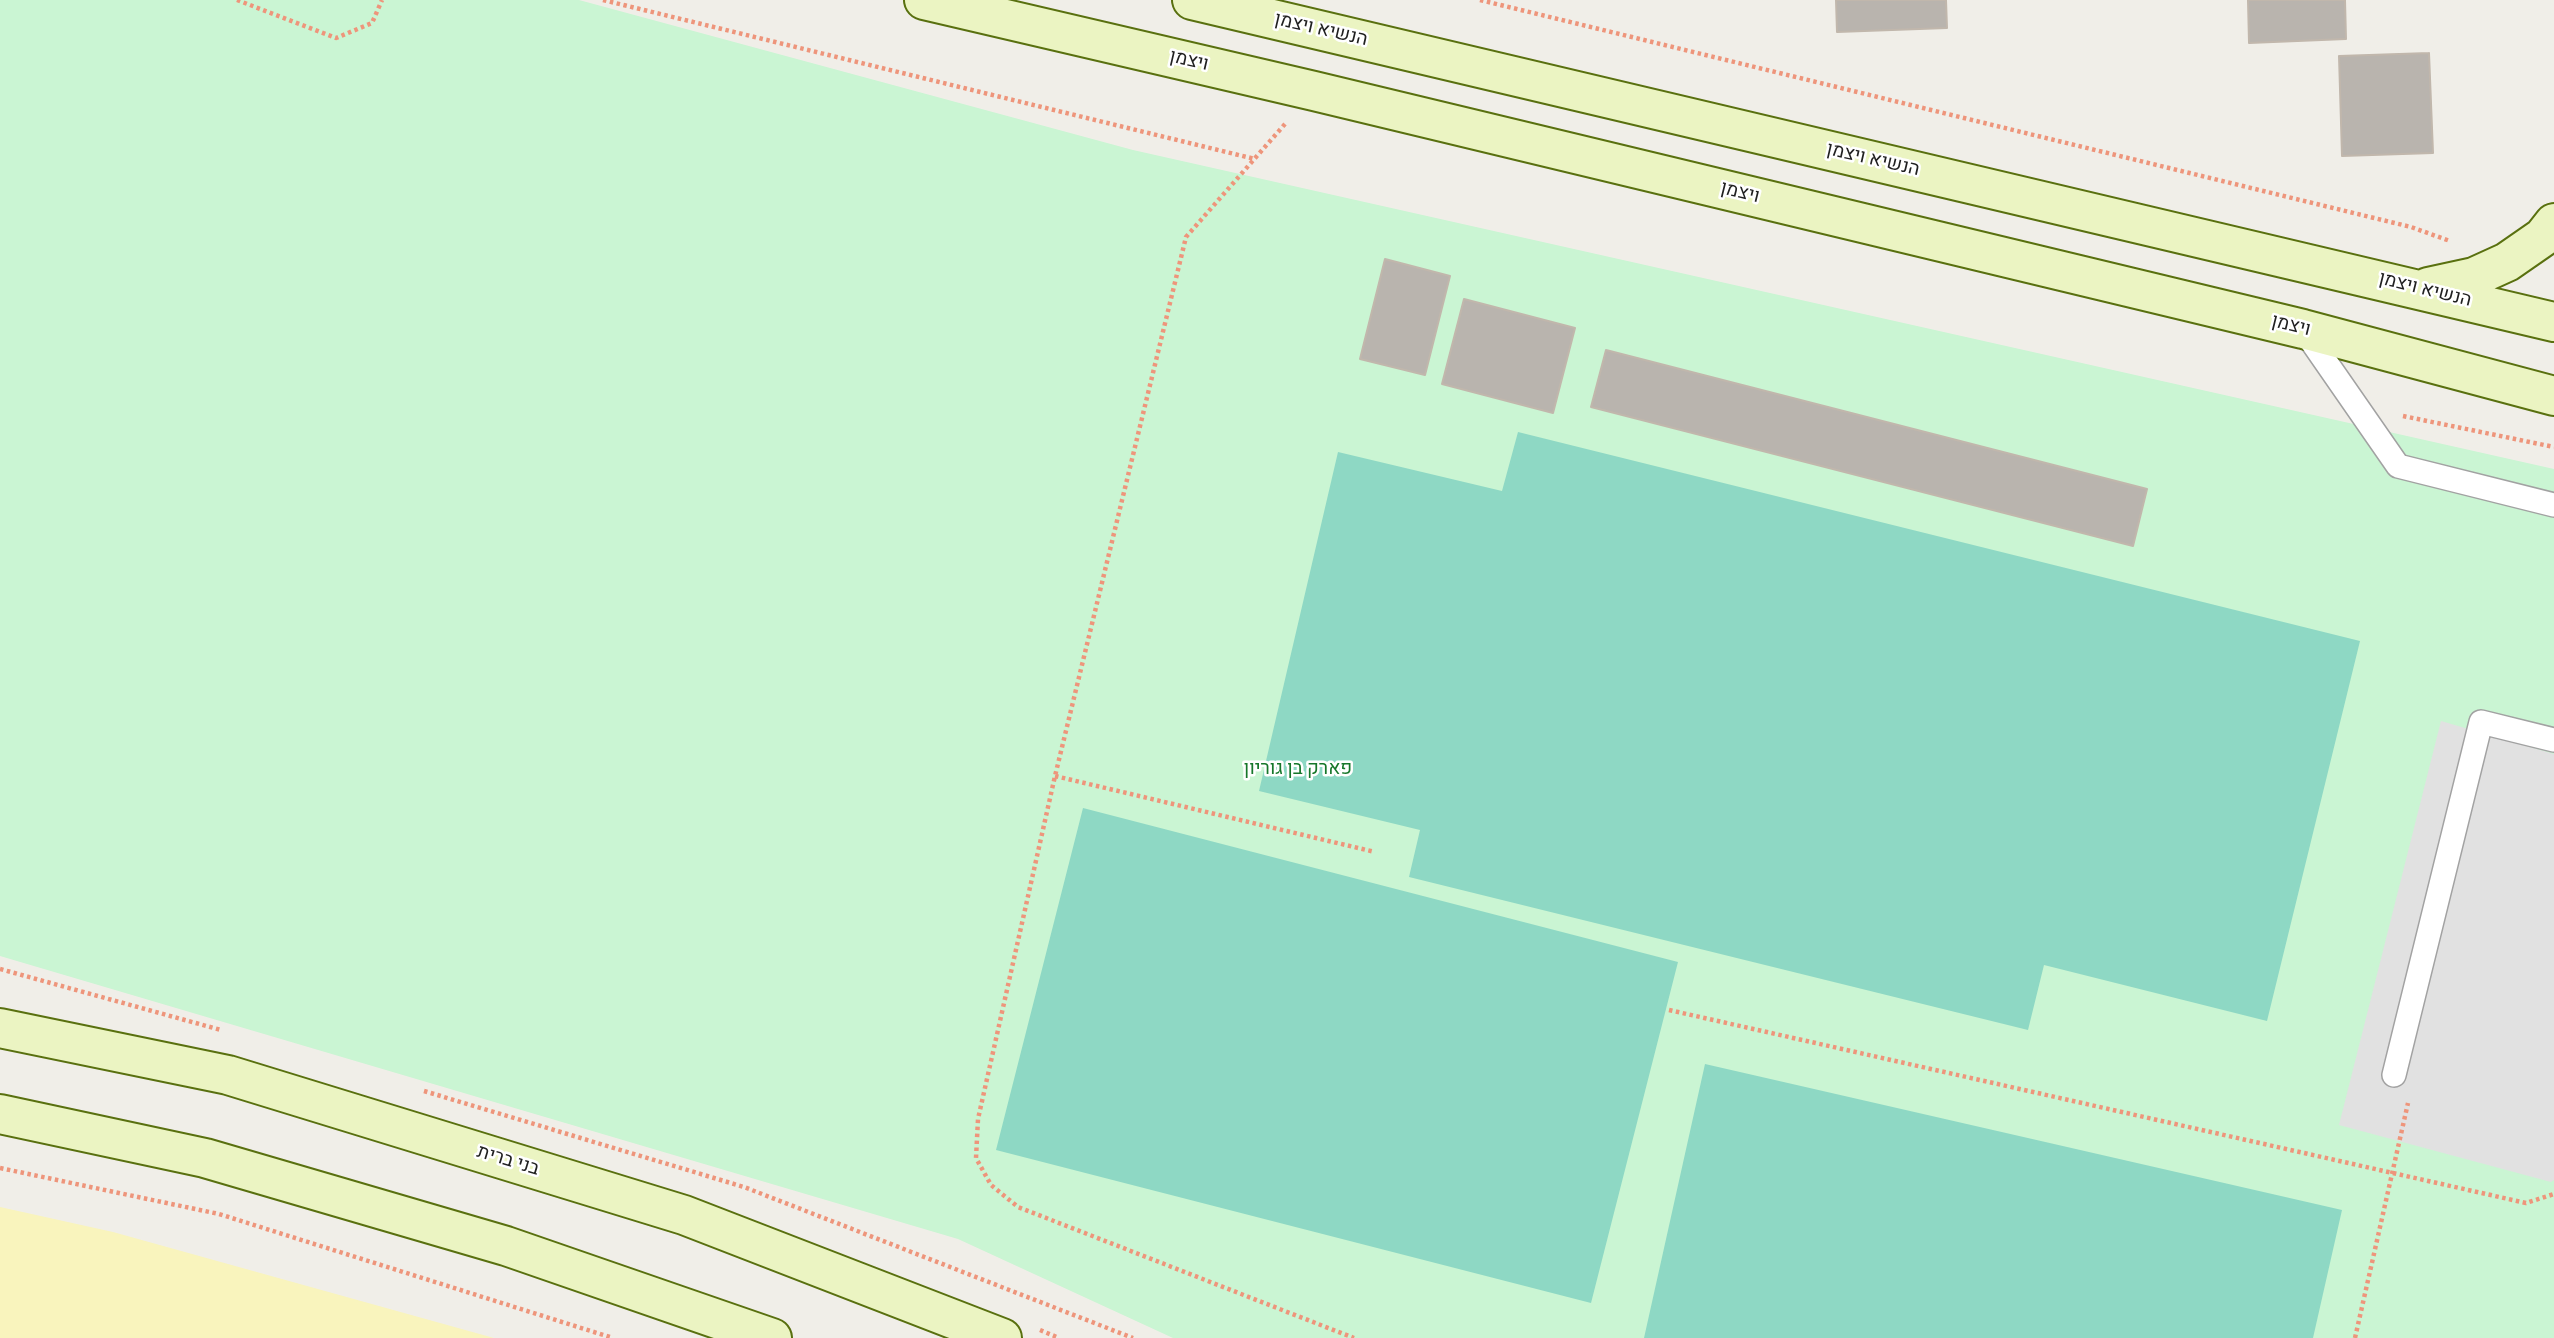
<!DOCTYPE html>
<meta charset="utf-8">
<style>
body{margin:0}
canvas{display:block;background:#f0eee8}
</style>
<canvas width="2554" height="1338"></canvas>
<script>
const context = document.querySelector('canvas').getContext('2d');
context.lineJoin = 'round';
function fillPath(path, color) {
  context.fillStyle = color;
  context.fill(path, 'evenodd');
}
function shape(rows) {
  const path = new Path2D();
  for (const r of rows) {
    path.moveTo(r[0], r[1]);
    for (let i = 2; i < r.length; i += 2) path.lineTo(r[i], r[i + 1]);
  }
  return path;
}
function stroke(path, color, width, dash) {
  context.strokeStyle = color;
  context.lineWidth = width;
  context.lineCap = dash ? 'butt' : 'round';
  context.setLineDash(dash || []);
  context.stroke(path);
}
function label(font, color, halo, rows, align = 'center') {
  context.font = font + ' "Roboto Condensed",Heebo,sans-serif';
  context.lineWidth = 5;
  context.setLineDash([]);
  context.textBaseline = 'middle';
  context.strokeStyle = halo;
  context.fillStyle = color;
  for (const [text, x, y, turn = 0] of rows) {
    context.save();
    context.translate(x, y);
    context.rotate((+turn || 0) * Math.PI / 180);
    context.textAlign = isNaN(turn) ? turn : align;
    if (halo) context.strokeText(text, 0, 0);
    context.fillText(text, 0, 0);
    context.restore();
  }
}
const sand = shape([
 [0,1207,113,1232,494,1338,0,1338]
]);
const park = shape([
 [0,0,579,0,1133,150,2554,469,2554,1338,1173,1338,958,1239,0,956]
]);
const pitch = shape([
 [1518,432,2360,641,2267,1021,2044,965,2028,1030,1409,877,1420,830,1259,791,1338,452,1502,491],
 [1083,808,1678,962,1591,1303,996,1150],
 [1705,1064,2342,1210,2313,1338,1644,1338]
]);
const parking = shape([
 [2441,721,2554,754,2554,1180,2551,1182,2339,1125]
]);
const building = shape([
 [1836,0,1946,0,1947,28,1837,32,1836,0],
 [2248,0,2345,0,2346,39,2249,43,2248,0],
 [2429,53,2433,153,2342,156,2339,56,2429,53],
 [1385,259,1450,276,1425,375,1360,359,1385,259],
 [1464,299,1575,328,1553,413,1442,384,1464,299],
 [1606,350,2147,489,2133,546,1591,407,1606,350]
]);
const path = shape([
 [237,0,336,38,372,23,382,0],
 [603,0,1255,159],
 [1480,0,2411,227,2450,241],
 [1285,124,1186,237,1055,776,978,1119,976,1158,991,1185,1018,1207,1354,1338],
 [2403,416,2554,447],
 [1055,776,1375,852],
 [0,969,221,1030],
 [1669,1010,2526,1203,2554,1194],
 [424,1091,744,1187,1133,1338],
 [0,1168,219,1214,613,1338],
 [1040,1330,1059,1338],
 [2355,1338,2408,1103]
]);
const lane = shape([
 [2303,329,2398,466,2554,505],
 [2394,1075,2481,722,2554,740]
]);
const secondary = shape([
 [924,0,1314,91,2303,329,2554,396],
 [1192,0,2554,322],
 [2428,287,2474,277,2507,262,2543,237,2554,223],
 [0,1028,228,1075,684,1215,1002,1338],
 [0,1114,205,1158,506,1246,772,1338]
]);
const streetNames = [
 ["הנשיא ויצמן",1321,30,13],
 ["ויצמן",1189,61,13],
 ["הנשיא ויצמן",1873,160,13],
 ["ויצמן",1740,193,14],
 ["הנשיא ויצמן",2425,290,14],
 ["ויצמן",2291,326,14],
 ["בני ברית",508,1161,17]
];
const parkNames = [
 ["פארק בן גוריון",1298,769]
];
fillPath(sand, '#f9f4bd');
fillPath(park, '#caf5d3');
fillPath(pitch, '#8ed8c4');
fillPath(parking, '#e1e1e1');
fillPath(building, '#b9b4ae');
stroke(building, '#c1b7ac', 2);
stroke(lane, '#a2a2a2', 26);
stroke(secondary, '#59700f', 42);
stroke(path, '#ee957b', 4.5, [3.5, 3.5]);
stroke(lane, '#fff', 23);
stroke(secondary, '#ebf4c2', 38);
label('19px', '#212121', '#fff', streetNames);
label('19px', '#16772a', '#fff', parkNames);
</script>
